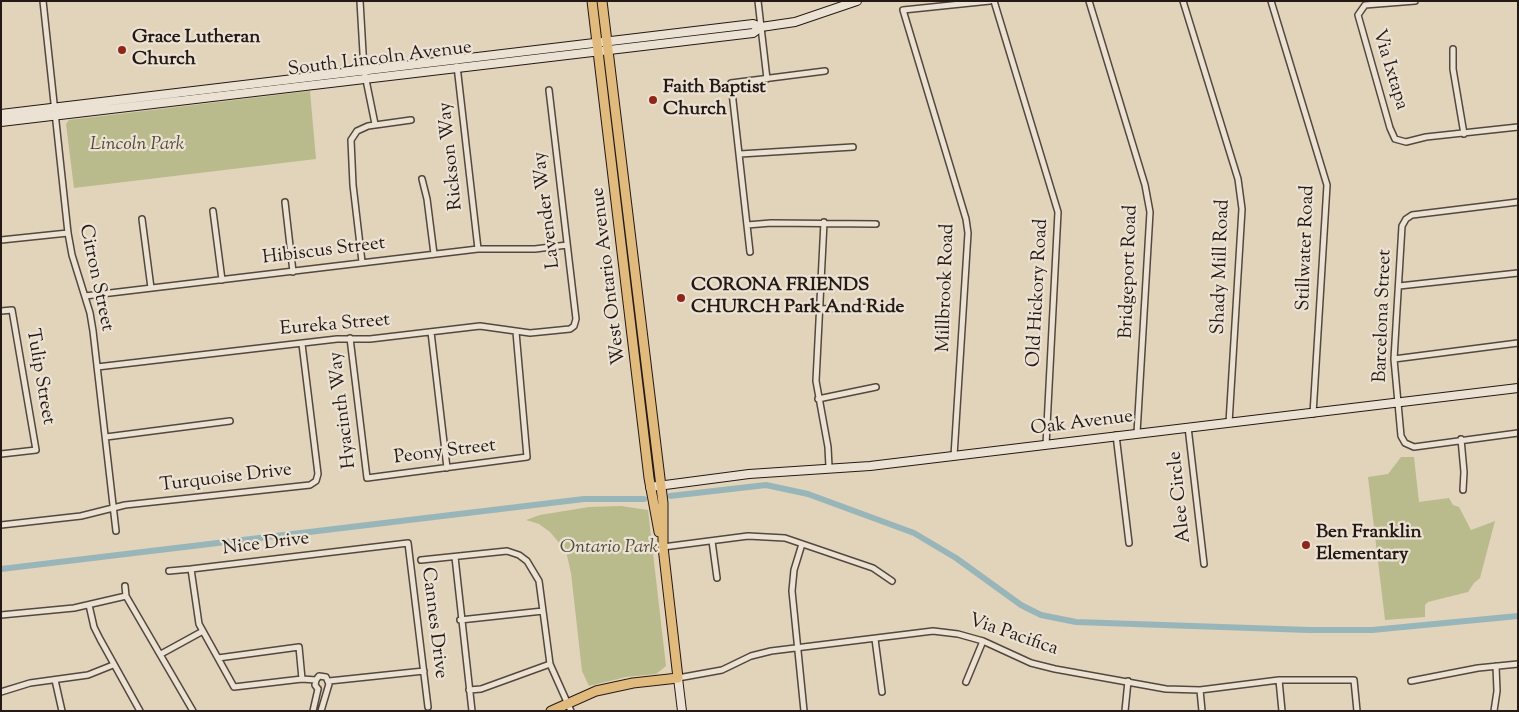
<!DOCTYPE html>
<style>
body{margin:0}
#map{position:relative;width:1519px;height:712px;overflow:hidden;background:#e2d3bb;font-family:"Sorts Mill Goudy",serif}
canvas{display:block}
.frame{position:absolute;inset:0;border:2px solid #251915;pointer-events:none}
</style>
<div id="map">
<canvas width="1519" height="712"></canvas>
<div class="frame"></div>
</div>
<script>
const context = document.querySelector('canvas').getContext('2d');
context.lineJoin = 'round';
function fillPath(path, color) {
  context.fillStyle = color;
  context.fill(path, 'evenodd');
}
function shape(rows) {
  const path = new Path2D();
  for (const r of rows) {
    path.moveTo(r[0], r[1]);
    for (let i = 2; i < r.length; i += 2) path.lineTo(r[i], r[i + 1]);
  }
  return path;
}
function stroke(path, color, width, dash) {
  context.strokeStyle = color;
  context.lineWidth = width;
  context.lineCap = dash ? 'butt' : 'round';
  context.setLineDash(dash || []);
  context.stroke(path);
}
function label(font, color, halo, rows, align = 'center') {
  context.font = font + ' "Sorts Mill Goudy",serif';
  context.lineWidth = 4.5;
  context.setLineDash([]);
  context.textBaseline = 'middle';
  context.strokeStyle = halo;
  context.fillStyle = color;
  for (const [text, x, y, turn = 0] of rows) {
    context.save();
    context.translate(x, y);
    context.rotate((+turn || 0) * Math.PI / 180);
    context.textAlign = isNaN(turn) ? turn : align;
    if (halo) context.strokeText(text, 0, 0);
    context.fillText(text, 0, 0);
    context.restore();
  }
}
const green = shape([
 [310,91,316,159,74,188,66,124,69,120],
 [1401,457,1414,457,1419,502,1449,498,1453,505,1459,507,1471,530,1495,521,1480,578,1474,583,1468,592,1428,602,1425,605,1425,617,1385,620,1368,477,1388,474],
 [621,506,648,510,666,666,656,674,626,677,589,686,582,671,571,573,566,551,550,532,539,524,526,520,540,515,589,507]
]);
const canal = shape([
 [670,496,766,485,808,494,914,533,956,558,1021,605,1041,615,1076,622,1309,630,1372,630,1518,616],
 [1,569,584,499,644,499]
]);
const street = shape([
 [43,1,68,233,72,255,90,313,93,331,116,531],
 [360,1,364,70,375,124],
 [758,1,767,79],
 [994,1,1058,212,1046,445],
 [1089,1,1145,185,1150,212,1137,433],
 [1183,1,1238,179,1242,209,1229,423],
 [1271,1,1327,185,1313,414],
 [1415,1,1365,5,1358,15,1390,128,1395,139,1406,142,1426,137,1518,127],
 [1453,49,1453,69,1464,134],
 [457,66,478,249],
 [740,154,853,147],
 [422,179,427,199,434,254],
 [285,202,293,272],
 [1518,202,1412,215,1406,219,1402,226,1394,359,1401,436,1405,443,1414,447,1518,433],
 [213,211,222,280],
 [142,219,151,288],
 [824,222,816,381,828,447,829,467],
 [747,225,771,223,876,224],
 [1,240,68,233],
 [750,252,731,83,825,71],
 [362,262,353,185,351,140,357,131,368,126,411,120],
 [1399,286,1518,273],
 [85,296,478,249,535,249,567,245],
 [819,309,880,307],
 [1,311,12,310,36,450,1,454],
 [431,332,447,468],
 [350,338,367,478,527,457,516,332],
 [1394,359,1518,343],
 [97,367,337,339,370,339,480,326,530,333,570,329,574,326,576,319,549,90],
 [818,399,876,387],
 [1188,427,1204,564],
 [1116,435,1129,543],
 [106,437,230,421],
 [1461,439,1464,472,1463,490],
 [954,456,968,233,966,219,903,10,990,1],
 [1,525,81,516,125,505,310,485,316,481,318,474,302,344],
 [712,541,717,578],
 [802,544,794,570,792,591,804,711],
 [663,547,748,536,785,538,873,568,892,581],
 [455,557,472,711],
 [421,560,507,551,519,555,527,561,539,581,550,664,571,711],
 [169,571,191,569],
 [125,586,126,596,193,711],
 [89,605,94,627,100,639,140,711],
 [1,615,74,608,126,596],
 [460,620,543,611],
 [875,639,882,692],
 [161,654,203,631],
 [218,658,299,647,302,679],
 [678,678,722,670,751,656,771,651,933,631,958,634,983,641,1031,663,1055,669,1166,689,1200,690,1279,680,1354,680,1357,711],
 [55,680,62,711],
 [316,680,302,679,234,687,199,624,191,569,408,543,428,707],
 [1279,680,1282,711],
 [329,681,424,671],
 [1411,681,1478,668,1518,664],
 [966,682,983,641],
 [318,689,315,685,316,680,319,676,326,677,329,684,321,711],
 [469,690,481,689,550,664],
 [1200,690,1202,711],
 [1,692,30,683,88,675,113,665],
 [313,711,318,689],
 [1125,711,1128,681],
 [1494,711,1497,691,1496,666]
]);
const secondary = shape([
 [1,114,753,24,761,27,795,22,857,1],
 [1,122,753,33,761,27],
 [650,487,749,474,870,466,1518,388],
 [678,678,682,711]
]);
const primary = shape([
 [592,1,649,478,659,532],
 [551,711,596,691,633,683,678,678,663,547,663,503,602,1]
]);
const markers = [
 [122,50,5,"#8f2418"],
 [653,100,5,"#8f2418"],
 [681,298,5,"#8f2418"],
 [1306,545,5,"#8f2418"]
];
const poiNames = [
 ["Grace Lutheran",132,39],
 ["Church",132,61],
 ["Faith Baptist",663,89],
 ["Church",663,111],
 ["CORONA FRIENDS",691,287],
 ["CHURCH Park And Ride",691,309],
 ["Ben Franklin",1316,534],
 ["Elementary",1316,556]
];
const streetNames = [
 ["South Lincoln Avenue",380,60,-7],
 ["Via Ixtapa",1389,70,73],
 ["Rickson Way",452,156,-96],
 ["Lavender Way",548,210,-97],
 ["Stillwater Road",1307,248,-88],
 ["Hibiscus Street",324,252,-7],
 ["Shady Mill Road",1222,267,-88],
 ["Bridgeport Road",1130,272,-88],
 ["West Ontario Avenue",610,276,-97],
 ["Citron Street",95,278,78],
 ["Millbrook Road",947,288,-88],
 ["Old Hickory Road",1039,293,-87],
 ["Barcelona Street",1384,316,-88],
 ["Eureka Street",335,326,-5],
 ["Tulip Street",39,377,80],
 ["Hyacinth Way",344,410,-97],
 ["Oak Avenue",1082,424,-7],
 ["Peony Street",445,453,-7],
 ["Turquoise Drive",226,479,-7],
 ["Alee Circle",1181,497,-96],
 ["Nice Drive",266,545,-7],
 ["Cannes Drive",433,623,83],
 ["Via Pacifica",1013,636,19]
];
const parkNames = [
 ["Lincoln Park",137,146],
 ["Ontario Park",609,549]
];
fillPath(green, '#b9bb8c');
stroke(canal, '#98b6b9', 6);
stroke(street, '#54483e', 8);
stroke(secondary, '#251915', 10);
stroke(primary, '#251915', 11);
stroke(street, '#ece2d3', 5);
stroke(secondary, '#ece2d3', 8);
stroke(primary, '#e1ba7e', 9);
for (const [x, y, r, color] of markers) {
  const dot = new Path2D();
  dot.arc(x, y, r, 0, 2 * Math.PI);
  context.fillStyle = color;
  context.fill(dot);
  stroke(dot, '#ece2d3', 2);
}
label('bold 19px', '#251915', '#ece2d3', poiNames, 'left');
label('19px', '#251915', '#ece2d3', streetNames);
label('italic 19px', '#514a39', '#ece2d3', parkNames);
</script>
